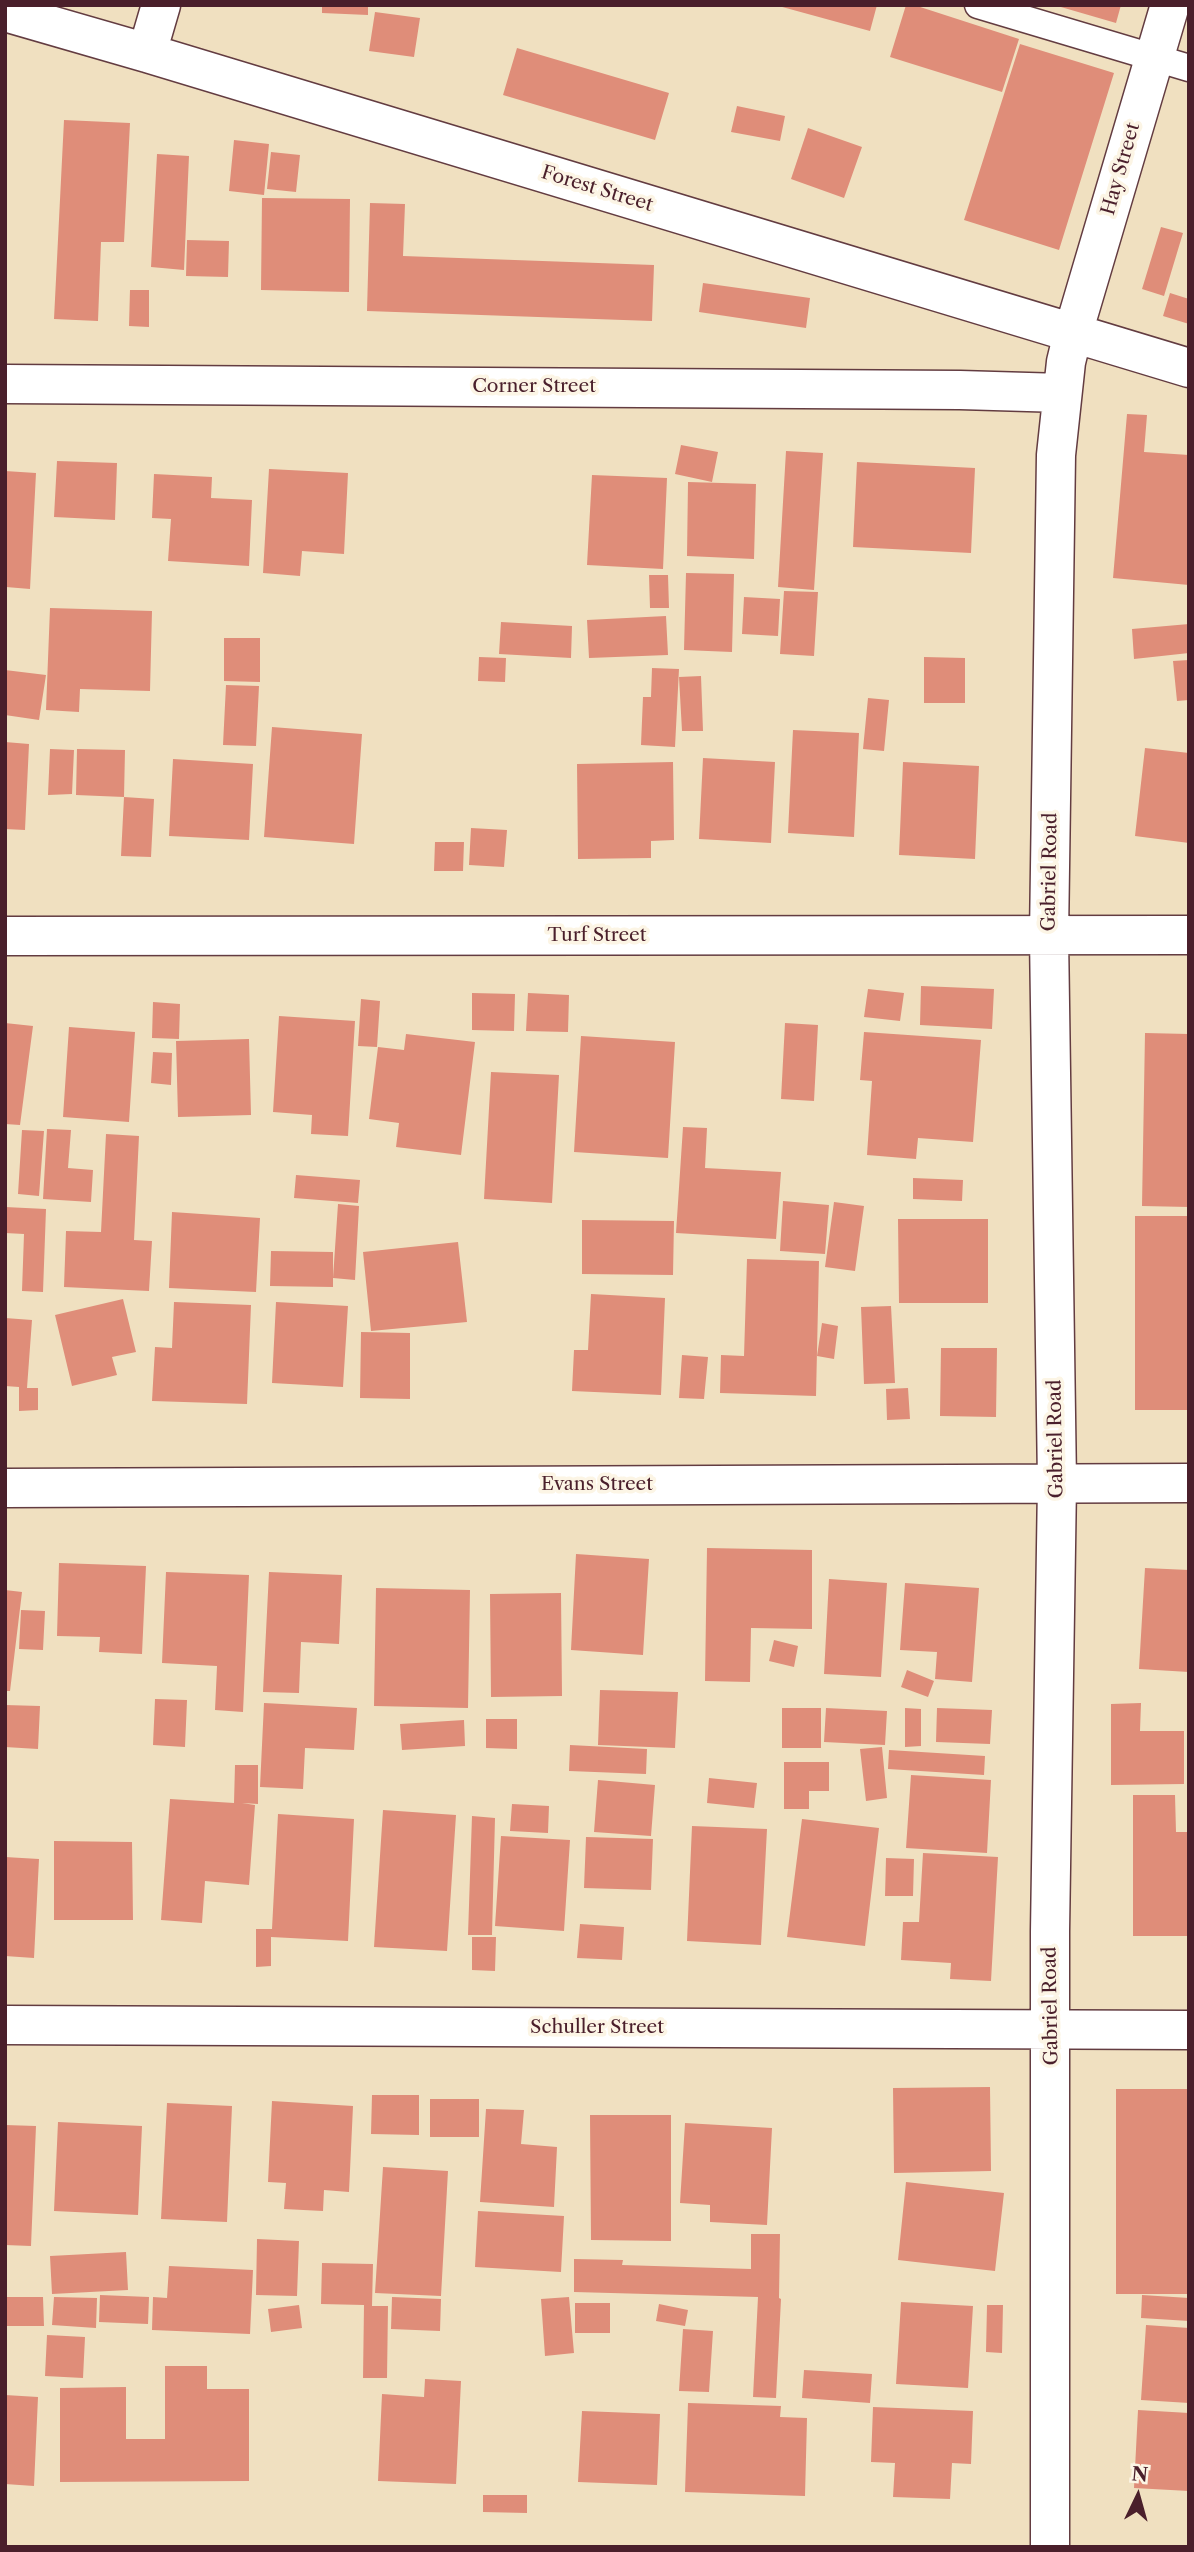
<!DOCTYPE html>
<style>
body{margin:0}
#map{position:relative;width:1194px;height:2552px;overflow:hidden;background:#f0e0c0;font-family:"Libre Caslon Text",serif}
canvas{display:block}
.frame{position:absolute;inset:0;border:7px solid #4a1f2b;pointer-events:none}
.north{position:absolute;left:1103px;top:2461px;width:70px;height:70px;-webkit-text-stroke:5px #fcf5e5;paint-order:stroke;rotate:5deg;font-size:19px;font-weight:700;line-height:28px;text-align:center;color:#4a1f2b}
.north::after{content:'';display:block;margin:auto;width:24px;height:32px;background:#4a1f2b;clip-path:polygon(50% 0,100% 100%,50% 72%,0 100%)}
</style>
<div id="map">
<canvas width="1194" height="2552"></canvas>
<div class="frame"></div>
<div class="north">N</div>
</div>
<script>
const context = document.querySelector('canvas').getContext('2d');
context.lineJoin = 'round';
function fillPath(path, color) {
  context.fillStyle = color;
  context.fill(path, 'evenodd');
}
function shape(rows) {
  const path = new Path2D();
  for (const r of rows) {
    path.moveTo(r[0], r[1]);
    for (let i = 2; i < r.length; i += 2) path.lineTo(r[i], r[i + 1]);
  }
  return path;
}
function stroke(path, color, width, dash) {
  context.strokeStyle = color;
  context.lineWidth = width;
  context.lineCap = dash ? 'butt' : 'round';
  context.setLineDash(dash || []);
  context.stroke(path);
}
function label(font, color, halo, rows, align = 'center') {
  context.font = font + ' "Libre Caslon Text",serif';
  context.lineWidth = 7;
  context.setLineDash([]);
  context.textBaseline = 'middle';
  context.strokeStyle = halo;
  context.fillStyle = color;
  for (const [text, x, y, turn = 0] of rows) {
    context.save();
    context.translate(x, y);
    context.rotate((+turn || 0) * Math.PI / 180);
    context.textAlign = isNaN(turn) ? turn : align;
    if (halo) context.strokeText(text, 0, 0);
    context.fillText(text, 0, 0);
    context.restore();
  }
}
const building = shape([
 [322,5,368,5,368,15,322,13],
 [775,5,877,5,870,31],
 [906,5,914,5,1019,39,1002,92,890,57],
 [1054,5,1121,5,1116,23],
 [375,12,420,18,414,57,369,51],
 [1020,44,1114,73,1059,250,964,220],
 [517,48,669,93,655,140,503,95],
 [737,106,785,116,780,141,731,132],
 [64,120,130,123,124,242,101,242,98,321,54,319],
 [808,128,862,147,844,198,791,179],
 [234,140,269,144,264,195,229,191],
 [271,152,300,155,296,192,267,189],
 [157,154,189,156,184,270,151,267],
 [262,198,350,199,349,292,261,290],
 [370,203,405,204,403,256,654,265,652,321,367,311],
 [1161,227,1183,233,1164,296,1142,289],
 [187,240,229,241,228,277,186,276],
 [703,283,810,298,806,328,699,312],
 [130,290,149,290,149,327,129,326],
 [1170,293,1189,299,1189,324,1163,316],
 [1127,414,1147,415,1144,452,1189,455,1189,585,1113,578],
 [681,445,718,452,712,482,675,474],
 [786,451,823,453,814,590,778,587],
 [57,461,117,463,115,520,54,517],
 [857,462,975,468,971,553,853,547],
 [269,469,348,473,344,554,302,551,300,576,263,573],
 [5,471,36,473,30,589,6,587],
 [154,474,212,477,211,498,252,500,249,566,168,561,171,519,152,518],
 [592,475,667,478,663,569,587,565],
 [688,482,756,484,754,559,687,556],
 [686,573,734,574,732,652,684,650],
 [649,575,668,575,669,608,650,608],
 [784,591,818,592,814,656,780,654],
 [744,597,780,599,778,636,742,634],
 [50,608,152,611,150,691,80,689,79,712,46,710],
 [666,616,668,655,589,658,587,620],
 [501,622,572,626,571,658,499,654],
 [1189,624,1189,653,1134,659,1132,629],
 [224,638,260,638,260,682,224,681],
 [479,657,506,658,505,682,478,681],
 [924,657,965,658,965,703,924,703],
 [1189,660,1189,700,1177,701,1173,661],
 [652,668,679,669,675,747,641,745,643,697,651,697],
 [5,670,46,675,39,720,5,715],
 [701,676,703,731,682,731,679,677],
 [226,685,259,686,256,746,223,745],
 [868,698,889,700,884,751,863,749],
 [272,727,362,734,354,844,264,837],
 [793,730,859,733,854,837,788,833],
 [5,742,29,744,25,830,5,829],
 [1145,748,1189,753,1189,843,1135,836],
 [50,749,74,750,72,794,48,795],
 [77,749,125,750,124,797,76,795],
 [703,758,775,762,771,843,699,839],
 [173,759,253,764,249,840,169,836],
 [673,762,674,840,651,841,651,858,578,859,577,764],
 [903,762,979,766,975,859,899,855],
 [124,797,154,799,151,857,121,856],
 [471,828,507,830,504,867,469,865],
 [435,842,464,842,463,871,434,871],
 [921,986,994,989,992,1029,920,1025],
 [868,989,904,993,900,1021,864,1017],
 [472,993,515,994,514,1031,472,1030],
 [528,993,569,995,568,1032,526,1031],
 [361,999,380,1001,377,1047,358,1046],
 [153,1002,180,1004,179,1039,152,1038],
 [279,1016,355,1021,348,1136,311,1134,312,1115,273,1112],
 [5,1023,33,1026,20,1125,5,1124],
 [785,1023,818,1025,814,1101,781,1099],
 [69,1027,135,1032,129,1122,63,1117],
 [864,1032,981,1040,973,1142,918,1138,916,1159,867,1155,872,1081,860,1080],
 [1145,1033,1189,1034,1189,1207,1142,1206],
 [406,1034,475,1042,461,1155,396,1147,399,1123,369,1119,378,1047,404,1050],
 [581,1036,675,1042,668,1158,574,1152],
 [249,1039,251,1115,178,1117,176,1041],
 [153,1052,172,1053,171,1085,151,1083],
 [491,1072,559,1075,552,1203,484,1199],
 [683,1127,707,1128,705,1168,781,1172,776,1239,676,1233],
 [47,1129,71,1130,68,1168,93,1170,91,1202,43,1199],
 [22,1130,44,1131,39,1196,18,1194],
 [106,1134,139,1136,134,1240,152,1241,149,1291,64,1287,66,1231,101,1232],
 [296,1175,360,1180,358,1203,294,1198],
 [913,1178,963,1180,962,1201,913,1199],
 [783,1201,829,1205,825,1254,780,1251],
 [834,1202,864,1206,855,1271,825,1267],
 [338,1204,359,1206,355,1280,333,1278],
 [5,1207,46,1209,43,1292,22,1291,24,1234,5,1233],
 [172,1212,260,1218,256,1292,169,1288],
 [1135,1216,1189,1216,1189,1410,1135,1410],
 [898,1219,988,1219,988,1303,899,1303],
 [582,1220,674,1221,673,1275,582,1274],
 [458,1242,467,1322,371,1331,363,1252],
 [271,1251,333,1252,333,1287,270,1286],
 [747,1259,819,1261,816,1396,720,1393,721,1355,744,1356],
 [591,1294,665,1298,661,1395,572,1391,574,1350,588,1350],
 [123,1299,136,1352,112,1357,117,1375,72,1386,55,1315],
 [174,1302,251,1305,247,1404,152,1401,155,1347,172,1348],
 [276,1302,348,1306,343,1387,272,1383],
 [891,1306,895,1383,864,1384,861,1307],
 [5,1318,32,1320,27,1388,38,1388,38,1410,19,1411,19,1387,5,1386],
 [822,1323,838,1326,834,1359,817,1356],
 [361,1332,410,1333,410,1399,360,1398],
 [941,1348,997,1348,996,1417,940,1416],
 [682,1355,708,1357,704,1399,679,1398],
 [908,1388,910,1419,887,1420,886,1389],
 [707,1548,812,1550,812,1629,751,1628,750,1682,705,1681],
 [576,1554,649,1559,643,1655,571,1650],
 [59,1563,146,1566,142,1654,99,1652,100,1637,57,1636],
 [1145,1568,1189,1570,1189,1672,1139,1669],
 [166,1572,249,1575,243,1712,215,1710,217,1666,162,1663],
 [269,1572,342,1575,339,1644,301,1642,299,1693,263,1692],
 [829,1579,887,1583,881,1677,824,1674],
 [905,1583,979,1588,972,1682,935,1679,937,1652,900,1650],
 [376,1588,470,1590,468,1708,374,1706],
 [5,1590,22,1592,10,1691,5,1691],
 [561,1593,562,1696,491,1697,490,1594],
 [21,1610,45,1611,43,1650,19,1649],
 [774,1640,798,1646,794,1667,769,1661],
 [907,1670,934,1681,928,1697,901,1687],
 [600,1690,678,1692,675,1748,598,1745],
 [155,1699,187,1700,185,1747,153,1745],
 [264,1703,357,1708,354,1750,305,1748,303,1789,260,1787],
 [1141,1703,1140,1731,1184,1731,1184,1784,1111,1785,1111,1704],
 [5,1705,40,1706,38,1749,5,1747],
 [782,1708,821,1708,821,1748,782,1748],
 [826,1708,887,1711,885,1745,824,1742],
 [905,1708,921,1709,921,1746,905,1747],
 [937,1708,992,1710,990,1744,936,1742],
 [486,1719,517,1719,517,1749,486,1748],
 [464,1720,465,1746,402,1750,400,1724],
 [570,1745,647,1749,646,1774,569,1771],
 [882,1747,887,1798,866,1801,860,1749],
 [889,1750,985,1756,984,1775,888,1769],
 [784,1762,829,1762,829,1791,809,1791,809,1809,784,1809],
 [235,1765,258,1765,258,1804,242,1803,255,1805,249,1885,205,1881,202,1923,161,1920,170,1799,234,1803],
 [911,1775,991,1780,987,1853,906,1848],
 [709,1778,757,1783,754,1808,707,1803],
 [598,1780,655,1785,651,1836,594,1832],
 [1133,1795,1175,1795,1176,1832,1189,1832,1189,1936,1133,1936],
 [512,1804,549,1806,548,1833,510,1831],
 [383,1810,456,1815,447,1951,374,1947],
 [278,1814,354,1819,348,1941,271,1937,271,1966,256,1967,256,1929,272,1929],
 [472,1816,495,1818,492,1935,468,1935],
 [802,1819,879,1828,865,1946,787,1937],
 [692,1826,767,1829,761,1945,687,1941],
 [501,1836,570,1840,564,1931,495,1926],
 [586,1837,653,1839,651,1890,584,1888],
 [54,1841,132,1842,133,1920,54,1920],
 [923,1853,998,1857,991,1981,950,1979,951,1963,901,1960,903,1922,919,1922],
 [5,1857,39,1859,34,1958,5,1956],
 [886,1858,914,1859,913,1896,885,1896],
 [580,1924,624,1927,622,1960,577,1958],
 [472,1937,496,1937,495,1971,472,1970],
 [990,2087,991,2171,894,2173,893,2088],
 [1116,2089,1189,2089,1189,2294,1116,2294],
 [372,2095,419,2095,419,2135,371,2134],
 [430,2099,479,2099,479,2137,430,2137],
 [272,2101,353,2106,349,2192,324,2190,323,2211,284,2209,286,2183,268,2182],
 [167,2103,232,2106,227,2222,161,2219],
 [486,2109,524,2110,521,2144,557,2147,554,2207,480,2202],
 [590,2115,671,2115,671,2241,591,2240],
 [58,2122,142,2126,138,2215,54,2211],
 [685,2123,772,2128,767,2225,710,2222,710,2205,680,2203],
 [5,2125,36,2126,31,2246,5,2245],
 [383,2167,448,2171,441,2296,375,2293],
 [906,2182,1004,2193,995,2271,898,2260],
 [478,2211,564,2216,561,2272,475,2267],
 [751,2234,780,2234,779,2298,781,2299,776,2398,753,2397,758,2297,574,2292,574,2259,623,2260,622,2265,751,2269],
 [257,2239,299,2241,297,2296,256,2295],
 [126,2252,128,2290,52,2294,50,2256],
 [322,2263,373,2264,372,2306,388,2306,387,2378,363,2378,364,2305,321,2304],
 [169,2266,253,2270,250,2334,152,2330,153,2297,167,2298],
 [100,2295,149,2297,148,2324,99,2322],
 [1142,2295,1189,2298,1189,2321,1141,2318],
 [5,2297,43,2297,44,2326,5,2326],
 [54,2297,97,2298,96,2328,52,2325],
 [392,2297,441,2299,440,2331,391,2329],
 [569,2297,574,2353,545,2356,541,2299],
 [901,2302,973,2306,968,2388,896,2384],
 [575,2303,610,2303,610,2333,575,2333],
 [659,2304,688,2310,685,2326,656,2321],
 [299,2305,302,2328,271,2332,268,2309],
 [987,2305,1003,2305,1002,2353,986,2352],
 [1146,2325,1189,2328,1189,2403,1141,2400],
 [683,2329,713,2331,709,2392,679,2391],
 [47,2335,85,2337,83,2378,45,2376],
 [165,2366,207,2366,207,2389,249,2389,249,2481,60,2482,60,2388,126,2387,126,2439,165,2439],
 [804,2370,872,2374,870,2403,802,2398],
 [425,2379,461,2381,456,2484,378,2481,382,2394,424,2397],
 [5,2395,38,2397,34,2486,5,2484],
 [688,2403,781,2406,780,2417,807,2418,805,2496,685,2492],
 [873,2407,973,2411,971,2464,952,2463,950,2499,893,2497,895,2463,871,2462],
 [1138,2410,1189,2413,1189,2491,1134,2488],
 [582,2411,660,2414,657,2485,578,2482],
 [483,2495,527,2495,527,2513,483,2512]
]);
const service = shape([
 [978,5,1189,68]
]);
const minor = shape([
 [5,12,147,53,1189,368],
 [147,53,161,5],
 [5,384,960,390,1062,393],
 [5,936,1189,935],
 [5,1488,1189,1483],
 [5,2025,1189,2030],
 [1050,2547,1050,1931,1057,1483,1049,936,1056,455,1066,362,1073,333,1170,5]
]);
const streetNames = [
 ["Hay Street",1121,169,-74],
 ["Forest Street",597,189,17],
 ["Corner Street",534,387],
 ["Gabriel Road",1050,872,-89],
 ["Turf Street",597,936],
 ["Gabriel Road",1056,1439,-91],
 ["Evans Street",597,1485],
 ["Gabriel Road",1051,2006,-91],
 ["Schuller Street",597,2028]
];
fillPath(building, '#df8d79');
stroke(service, '#633c41', 29);
stroke(minor, '#633c41', 41);
stroke(service, '#fff', 26);
stroke(minor, '#fff', 38);
label('19px', '#4a1f2b', '#fcf5e5', streetNames);
</script>
